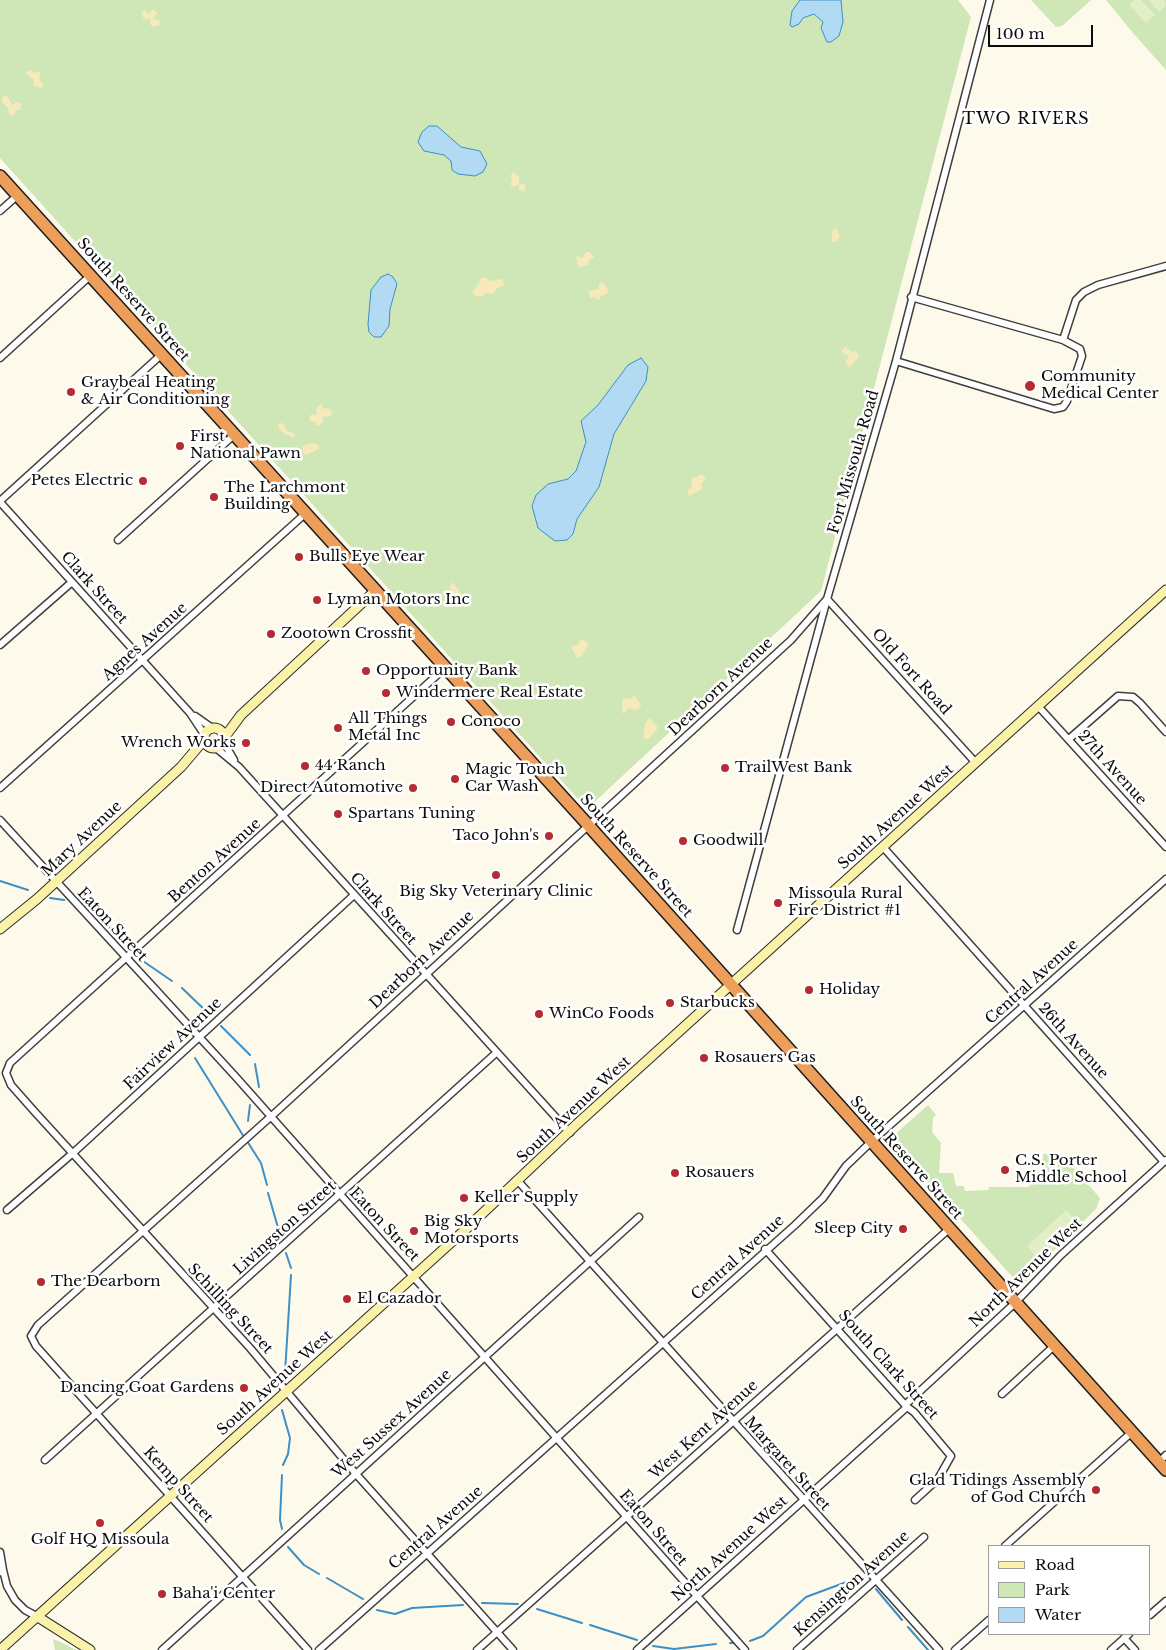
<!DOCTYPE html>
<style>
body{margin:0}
#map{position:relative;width:1166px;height:1650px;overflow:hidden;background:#fefaeb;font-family:"Libre Baskerville",serif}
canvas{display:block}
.legend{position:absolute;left:988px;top:1545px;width:162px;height:90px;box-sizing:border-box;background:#fff;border:1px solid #9d9d9d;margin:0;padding:6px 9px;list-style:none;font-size:15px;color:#0b0b0b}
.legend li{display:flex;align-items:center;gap:10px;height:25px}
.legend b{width:25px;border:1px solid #9d9d9d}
.scale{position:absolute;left:988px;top:25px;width:105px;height:22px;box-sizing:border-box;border:2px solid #0b0b0b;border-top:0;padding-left:6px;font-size:15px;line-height:18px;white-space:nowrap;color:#0b0b0b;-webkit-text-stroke:4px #fff;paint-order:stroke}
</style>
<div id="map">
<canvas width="1166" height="1650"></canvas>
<ul class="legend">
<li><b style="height:6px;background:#fbf2a9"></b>Road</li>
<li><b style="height:14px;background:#cfe6b7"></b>Park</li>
<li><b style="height:14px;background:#b2daf3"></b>Water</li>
</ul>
<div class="scale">100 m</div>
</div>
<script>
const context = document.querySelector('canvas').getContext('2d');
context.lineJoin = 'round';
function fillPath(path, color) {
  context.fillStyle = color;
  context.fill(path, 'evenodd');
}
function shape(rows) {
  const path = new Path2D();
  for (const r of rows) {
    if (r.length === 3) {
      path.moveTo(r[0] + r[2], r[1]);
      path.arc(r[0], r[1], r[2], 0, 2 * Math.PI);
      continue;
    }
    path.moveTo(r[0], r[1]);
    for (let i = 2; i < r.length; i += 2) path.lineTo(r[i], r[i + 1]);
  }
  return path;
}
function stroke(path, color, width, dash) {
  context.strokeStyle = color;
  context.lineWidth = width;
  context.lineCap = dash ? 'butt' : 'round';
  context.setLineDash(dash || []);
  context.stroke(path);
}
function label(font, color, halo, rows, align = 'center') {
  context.font = font + ' "Libre Baskerville",serif';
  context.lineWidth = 5;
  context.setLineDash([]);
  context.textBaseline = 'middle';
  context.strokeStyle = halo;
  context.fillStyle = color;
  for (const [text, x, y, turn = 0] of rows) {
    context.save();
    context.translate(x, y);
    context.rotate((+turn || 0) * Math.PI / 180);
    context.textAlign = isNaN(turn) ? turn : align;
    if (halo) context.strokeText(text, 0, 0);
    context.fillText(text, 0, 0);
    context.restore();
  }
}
const green = shape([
 [0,0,958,0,971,17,821,591,587,809,0,158],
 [1031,0,1091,0,1062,26,1056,27],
 [1106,0,1166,0,1166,70,1133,33],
 [928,1105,936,1115,933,1118,932,1132,941,1143,939,1173,953,1173,956,1186,964,1186,965,1191,988,1190,989,1187,1029,1187,1032,1172,1042,1171,1043,1154,1061,1154,1100,1198,1096,1209,1038,1266,1024,1284,1020,1284,1009,1273,891,1141,891,1138],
 [53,1639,63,1643,76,1650,55,1650]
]);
const sand = shape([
 [153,9,158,13,153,18,160,21,159,25,153,27,150,24,150,18,144,19,141,13,144,10,149,14],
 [29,70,34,73,39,71,41,74,39,79,43,84,42,88,34,86,33,78,30,78,26,73],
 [6,95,13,105,16,102,22,104,20,110,16,110,14,116,9,114,8,108,2,102,2,97],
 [514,172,519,177,519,183,526,185,524,192,519,190,519,185,511,187,512,179,510,176],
 [836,227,840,236,837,241,832,242,832,232],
 [586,252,590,252,594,257,589,260,588,265,578,267,576,256,583,258],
 [484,277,490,281,502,279,505,285,497,288,494,294,487,293,480,297,475,295,472,292,479,284,480,279],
 [603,282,609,292,605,295,602,295,599,300,595,297,591,298,589,296,589,291,599,289,599,284],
 [845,347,852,352,856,351,859,357,850,367,845,363,849,356,841,352],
 [321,404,324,409,329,408,332,412,331,416,323,417,323,423,317,426,315,422,310,421,309,417,312,414,317,415,316,408],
 [283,423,287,431,294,433,295,437,291,437,280,431,278,424],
 [312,443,319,445,319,449,306,455,303,453,303,446],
 [702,474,706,479,701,484,703,488,689,496,687,490,692,487,691,479],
 [453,582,461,594,458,597,452,594,453,591,449,587],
 [580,639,587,642,588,645,582,656,577,658,571,647,579,644],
 [634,695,641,704,640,708,635,710,628,708,625,713,622,713,623,698,631,699],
 [650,718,658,728,649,739,646,739,643,738,645,723]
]);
const pitch = shape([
 [1134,0,1141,0,1155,15,1146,23,1129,5],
 [1149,0,1164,0,1166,5,1159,12],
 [1066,1210,1079,1224,1040,1261,1027,1246]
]);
const water = shape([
 [800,0,841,0,843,22,839,36,831,42,827,42,821,28,823,22,814,14,803,18,799,24,792,27,790,25,792,11,800,0],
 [429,126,437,126,461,147,480,151,487,164,483,172,475,176,458,174,452,170,451,161,444,155,424,151,418,142,422,132,429,126],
 [388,274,393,277,397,284,390,309,389,326,381,337,374,337,369,332,368,324,371,290,381,277,388,274],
 [641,358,648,367,646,381,614,434,599,487,577,519,573,534,567,540,555,541,538,528,532,506,536,495,548,484,568,479,576,471,586,442,581,421,598,405,628,365,641,358]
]);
const stream = shape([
 [0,881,28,890],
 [50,898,64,900],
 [78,899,81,899,126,944],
 [140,959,172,981],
 [182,988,210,1015],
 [221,1026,250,1055],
 [195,1058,244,1137],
 [255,1064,259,1087],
 [248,1121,250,1105],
 [247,1141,261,1163,267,1185],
 [268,1193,281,1238],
 [286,1253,291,1268],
 [285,1373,291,1275],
 [282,1410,290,1438,288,1454,283,1465],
 [282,1529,280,1520,282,1475],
 [288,1547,304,1565,319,1574],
 [327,1578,363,1599],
 [876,1589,902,1620],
 [482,1603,518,1604],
 [537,1609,582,1623],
 [377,1610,395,1614,412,1608,463,1605],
 [590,1625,637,1640],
 [908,1627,928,1650],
 [750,1641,763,1636,806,1597,860,1577,865,1580],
 [730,1643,734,1643],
 [653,1646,674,1649,716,1644]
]);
const street = shape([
 [0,211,18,195],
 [1063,340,1076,300,1084,292,1098,285,1166,266],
 [0,358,91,275],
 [896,361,1054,409,1063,407,1067,401,1082,356,1080,349,1063,340,911,297],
 [0,501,162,354],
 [0,502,190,713,204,734],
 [118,540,235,434],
 [827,599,976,763],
 [0,645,72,582],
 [446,667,10,1063,6,1073,11,1085,34,1111,250,1348,356,1474,513,1650],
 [1038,706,1166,847],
 [195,716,212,728],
 [1069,739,1118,696,1133,697,1140,703,1166,732],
 [223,741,234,760],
 [216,748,239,767,570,1133],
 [0,788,306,513],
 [0,820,235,1076,745,1650],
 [883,847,1164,1162],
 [737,930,827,599,896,361,990,0],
 [518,1181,939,1650],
 [7,1210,73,1153,354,895],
 [765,1249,907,1407,914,1412,951,1456,938,1479,915,1500],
 [1002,1394,1054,1346],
 [905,1405,1015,1303,1061,1255,1166,1160],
 [45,1460,496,1053],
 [1159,1462,1166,1455],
 [1005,1546,1132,1432],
 [0,1552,3,1570,1,1572],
 [3,1570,7,1586,15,1600,25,1610,38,1617],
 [1150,1615,1166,1601],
 [1124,1638,1135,1650],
 [162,1650,639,1217],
 [308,1650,36,1346,31,1336,38,1325,276,1112,791,640,827,599],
 [319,1650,795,1225,823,1198,846,1166,871,1142,1166,879],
 [477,1650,949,1229],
 [637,1650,907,1407],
 [797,1650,924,1537],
 [955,1650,989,1620],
 [1111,1650,1129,1634]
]);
const secondary = shape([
 [214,738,10],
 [224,738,241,715,376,590],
 [0,929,37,899,181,767,204,740],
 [38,1617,90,1650],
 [0,1650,466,1229,577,1124,1166,590]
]);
const highway = shape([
 [0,176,580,816,1166,1470]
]);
const markers = [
 [1030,386,6,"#b42b31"],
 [71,392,5,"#b42b31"],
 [180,446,5,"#b42b31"],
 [143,481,5,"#b42b31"],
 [214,497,5,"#b42b31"],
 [299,557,5,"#b42b31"],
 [317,600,5,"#b42b31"],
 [271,634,5,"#b42b31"],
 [366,671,5,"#b42b31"],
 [386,693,5,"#b42b31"],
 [451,722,5,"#b42b31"],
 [338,728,5,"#b42b31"],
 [246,743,5,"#b42b31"],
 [305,766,5,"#b42b31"],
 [725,768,5,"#b42b31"],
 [455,779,5,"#b42b31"],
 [413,788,5,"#b42b31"],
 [338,814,5,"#b42b31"],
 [549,836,5,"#b42b31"],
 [683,841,5,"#b42b31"],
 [496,875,5,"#b42b31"],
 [778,903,5,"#b42b31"],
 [809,990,5,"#b42b31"],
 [670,1003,5,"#b42b31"],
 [539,1014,5,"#b42b31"],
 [704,1058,5,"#b42b31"],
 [1005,1170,5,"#b42b31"],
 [675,1173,5,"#b42b31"],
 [464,1198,5,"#b42b31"],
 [903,1229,5,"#b42b31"],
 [414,1231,5,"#b42b31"],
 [41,1282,5,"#b42b31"],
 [347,1299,5,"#b42b31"],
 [244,1388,5,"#b42b31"],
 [1096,1490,5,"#b42b31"],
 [100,1523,5,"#b42b31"],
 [162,1594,5,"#b42b31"]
];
const streetNames = [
 ["South Reserve Street",133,300,48],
 ["Fort Missoula Road",854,462,-74],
 ["Clark Street",94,588,48],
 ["Agnes Avenue",145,642,-42],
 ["Old Fort Road",911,672,48],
 ["Dearborn Avenue",721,687,-43],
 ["27th Avenue",1112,768,48],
 ["South Avenue West",896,817,-42],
 ["Mary Avenue",82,839,-43],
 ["South Reserve Street",636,856,48],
 ["Benton Avenue",215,861,-42],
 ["Clark Street",383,909,48],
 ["Eaton Street",112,925,47],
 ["Dearborn Avenue",422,960,-43],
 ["Central Avenue",1032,982,-42],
 ["26th Avenue",1073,1041,48],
 ["Fairview Avenue",173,1044,-43],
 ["South Avenue West",574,1110,-43],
 ["South Reserve Street",906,1158,48],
 ["Eaton Street",384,1225,47],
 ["Livingston Street",285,1228,-42],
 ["Central Avenue",738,1258,-42],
 ["North Avenue West",1026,1273,-44],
 ["Schilling Street",230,1309,47],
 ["South Clark Street",888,1365,48],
 ["South Avenue West",275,1383,-42],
 ["West Sussex Avenue",392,1424,-42],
 ["West Kent Avenue",704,1430,-42],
 ["Margaret Street",787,1464,48],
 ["Kemp Street",178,1485,48],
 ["Central Avenue",436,1528,-41],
 ["Eaton Street",653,1528,49],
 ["North Avenue West",730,1549,-42],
 ["Kensington Avenue",852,1584,-42]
];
const poiNames = [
 ["Community",1041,377],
 ["Medical Center",1041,394],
 ["Graybeal Heating",81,383],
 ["& Air Conditioning",81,400],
 ["First",190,437],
 ["National Pawn",190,454],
 ["Petes Electric",133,481,"right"],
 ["The Larchmont",224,488],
 ["Building",224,505],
 ["Bulls Eye Wear",309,557],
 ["Lyman Motors Inc",327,600],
 ["Zootown Crossfit",281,634],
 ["Opportunity Bank",376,671],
 ["Windermere Real Estate",396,693],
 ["All Things",348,719],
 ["Metal Inc",348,736],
 ["Conoco",461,722],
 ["Wrench Works",236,743,"right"],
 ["44 Ranch",315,766],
 ["TrailWest Bank",735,768],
 ["Magic Touch",465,770],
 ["Car Wash",465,787],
 ["Direct Automotive",403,788,"right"],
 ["Spartans Tuning",348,814],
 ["Taco John's",539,836,"right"],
 ["Goodwill",693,841],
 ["Big Sky Veterinary Clinic",496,892,"center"],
 ["Missoula Rural",788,894],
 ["Fire District #1",788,911],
 ["Holiday",819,990],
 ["Starbucks",680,1003],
 ["WinCo Foods",549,1014],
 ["Rosauers Gas",714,1058],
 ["C.S. Porter",1015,1161],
 ["Middle School",1015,1178],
 ["Rosauers",685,1173],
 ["Keller Supply",474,1198],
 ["Big Sky",424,1222],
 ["Motorsports",424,1239],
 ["Sleep City",893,1229,"right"],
 ["The Dearborn",51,1282],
 ["El Cazador",357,1299],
 ["Dancing Goat Gardens",234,1388,"right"],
 ["Glad Tidings Assembly",1086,1481,"right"],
 ["of God Church",1086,1498,"right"],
 ["Golf HQ Missoula",100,1540,"center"],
 ["Baha'i Center",172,1594]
];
const neighbourhoodNames = [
 ["TWO RIVERS",1026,119]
];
fillPath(green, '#cfe6b7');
fillPath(sand, '#f7eaba');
fillPath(pitch, '#e1eec8');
fillPath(water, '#b2daf3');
stroke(water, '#3d8fc6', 1);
stroke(stream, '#3d8fc6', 2);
stroke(street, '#3e3e3e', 9);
stroke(secondary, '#2d2d2d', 11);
stroke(highway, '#1c1c1c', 14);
stroke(street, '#fff', 6);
stroke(secondary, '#fbf2a9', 9);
stroke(highway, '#ed9e5a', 11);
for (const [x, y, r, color] of markers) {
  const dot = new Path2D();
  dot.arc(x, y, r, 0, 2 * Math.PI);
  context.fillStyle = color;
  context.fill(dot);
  stroke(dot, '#fff', 2);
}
label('15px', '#0b0b0b', '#fff', streetNames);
label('15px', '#0b0b0b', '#fff', poiNames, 'left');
context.letterSpacing = '1px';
label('16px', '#0b0b0b', '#fff', neighbourhoodNames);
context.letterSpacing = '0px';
</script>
